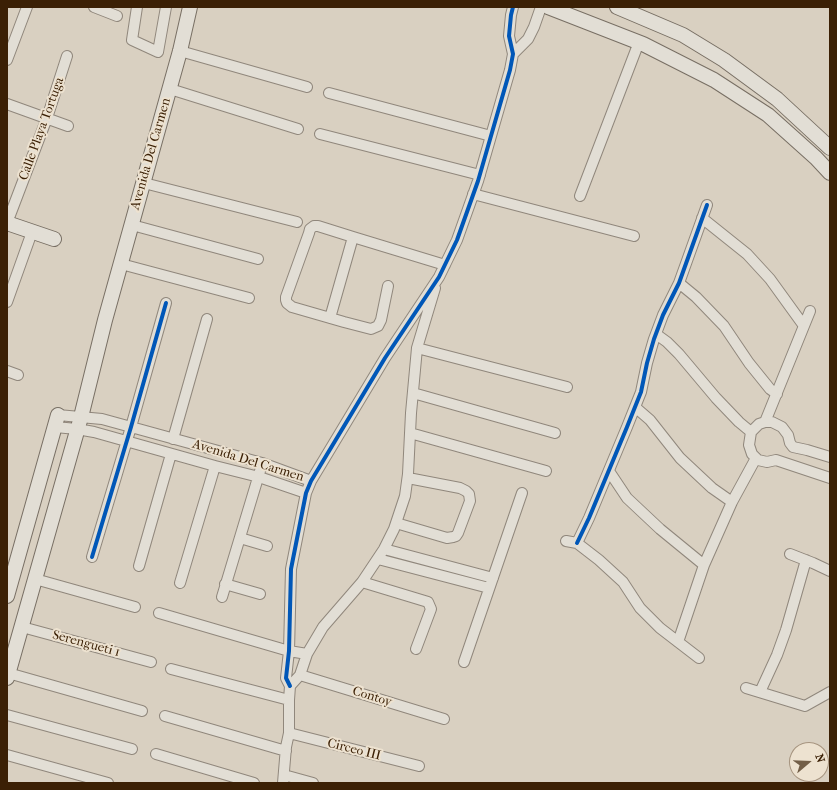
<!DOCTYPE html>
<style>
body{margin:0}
#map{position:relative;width:837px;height:790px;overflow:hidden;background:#d9d0c1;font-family:"IM FELL French Canon",serif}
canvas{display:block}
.frame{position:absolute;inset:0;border:8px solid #3b2005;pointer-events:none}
.north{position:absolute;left:789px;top:742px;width:40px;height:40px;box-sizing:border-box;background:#ede2d0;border:1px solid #a6947f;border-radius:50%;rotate:71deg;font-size:11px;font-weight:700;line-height:16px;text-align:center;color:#3b2005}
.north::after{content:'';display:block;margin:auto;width:14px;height:18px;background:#725e47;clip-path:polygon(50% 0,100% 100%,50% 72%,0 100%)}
</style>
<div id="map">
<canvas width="837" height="790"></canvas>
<div class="frame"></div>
<div class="north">N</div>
</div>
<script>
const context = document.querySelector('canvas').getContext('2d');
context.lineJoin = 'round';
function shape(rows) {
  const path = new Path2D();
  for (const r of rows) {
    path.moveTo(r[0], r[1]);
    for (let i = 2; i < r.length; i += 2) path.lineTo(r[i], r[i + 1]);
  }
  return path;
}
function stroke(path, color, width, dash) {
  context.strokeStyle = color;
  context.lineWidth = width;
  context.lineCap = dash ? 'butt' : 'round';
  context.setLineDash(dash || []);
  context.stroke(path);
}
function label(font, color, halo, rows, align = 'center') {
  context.font = font + ' "IM FELL French Canon",serif';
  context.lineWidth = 4;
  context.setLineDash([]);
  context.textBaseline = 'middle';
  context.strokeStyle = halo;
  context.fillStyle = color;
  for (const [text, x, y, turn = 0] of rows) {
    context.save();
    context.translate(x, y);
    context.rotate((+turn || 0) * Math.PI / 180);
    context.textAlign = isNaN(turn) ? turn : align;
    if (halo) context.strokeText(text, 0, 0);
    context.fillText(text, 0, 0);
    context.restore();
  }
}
const street = shape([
 [94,7,117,16],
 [137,7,132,40,158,52,166,7],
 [180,51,307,87],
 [513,54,528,39,534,27,541,7],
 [7,60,27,7],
 [170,89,298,129],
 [329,93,491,136],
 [7,104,68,126],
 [320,134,480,175],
 [144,183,297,222],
 [473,194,634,236],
 [580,196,639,42],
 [702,218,747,254,770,279,804,326],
 [7,223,47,118,67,56],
 [132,225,258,259],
 [121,264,249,298],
 [679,283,696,297,724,326,749,363,770,389,777,394],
 [388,286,381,320,378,326,371,329,344,322,292,307,287,303,286,300,286,297,309,233,310,229,314,226,318,226,353,237,445,265],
 [7,302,32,232],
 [330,318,353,237],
 [656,334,667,342,679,354,716,398,739,422,751,432],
 [417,348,567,387],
 [7,371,18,375],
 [413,393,555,433],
 [635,407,650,420,680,458,712,488,732,502],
 [58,415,102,419,262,463,311,481],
 [765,422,810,311],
 [55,427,77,429,94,432,215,466,259,477,306,493],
 [410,433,546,471],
 [173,439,207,319],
 [830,457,807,450,793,447,790,443,788,435,782,427,772,422,765,422,759,424,751,432,749,445,752,454,758,460,767,462,776,460,830,478],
 [609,471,627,498,660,529,704,565],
 [396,523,447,538,453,537,456,536,458,533,470,501,469,494,466,491,460,488,408,478],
 [240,538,267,546],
 [566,541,577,543,599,560,623,582,640,608,660,628,699,658],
 [577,543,589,518,627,427,641,392,647,363,654,339,663,315,679,283,707,205],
 [384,549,493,578],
 [790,554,813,563,830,571],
 [92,557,131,427,166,303],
 [378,559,489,588],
 [139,566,171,454],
 [35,579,135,607],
 [362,582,428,602,431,609,416,649],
 [180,583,215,466],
 [225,584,260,594],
 [222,597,260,471],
 [159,613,289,651,307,654],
 [22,627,151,662],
 [678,642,704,565,732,502,756,458],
 [464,662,522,493],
 [171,669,289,700],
 [8,673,142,711],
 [300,675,444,719],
 [290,686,286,678,289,651,291,569,306,493,311,481,385,358,439,277,457,240,478,181,510,70,513,54,509,36,511,15,513,7],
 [746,688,805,706,830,692],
 [760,692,777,655,786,630,806,560],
 [7,715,132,749],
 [165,716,286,751],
 [289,733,419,766],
 [156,754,254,783],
 [7,755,108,783],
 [284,775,313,783],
 [283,783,286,747,289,733,289,700,290,686,300,675,307,654,323,627,362,582,384,549,394,529,405,496,408,474,411,413,417,348,435,288]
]);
const secondary = shape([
 [548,7,643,44,714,80,768,115,816,158,830,173],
 [617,7,683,35,724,60,777,99,830,148],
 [7,223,54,239],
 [7,596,58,415],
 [7,678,81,417,105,320,180,51,190,7]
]);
const cycleway = shape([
 [577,543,589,518,627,427,641,392,647,363,654,339,663,315,679,283,707,205],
 [92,557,131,427,166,303],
 [290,686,286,678,289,651,291,569,306,493,311,481,385,358,439,277,457,240,478,181,510,70,513,54,509,36,511,15,513,7]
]);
const streetNames = [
 ["Calle Playa Tortuga",42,129,-70],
 ["Avenida Del Carmen",151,154,-74],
 ["Avenida Del Carmen",248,461,17],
 ["Serengueti 1",86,644,15],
 ["Contoy",372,697,17],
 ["Circeo III",354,750,14]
];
stroke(street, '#90877c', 12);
stroke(secondary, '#786f64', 16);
stroke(street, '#e2ded5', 10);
stroke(secondary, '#e2ded5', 14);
stroke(cycleway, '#0057b8', 4);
label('13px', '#3b2005', '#ede2d0', streetNames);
</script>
